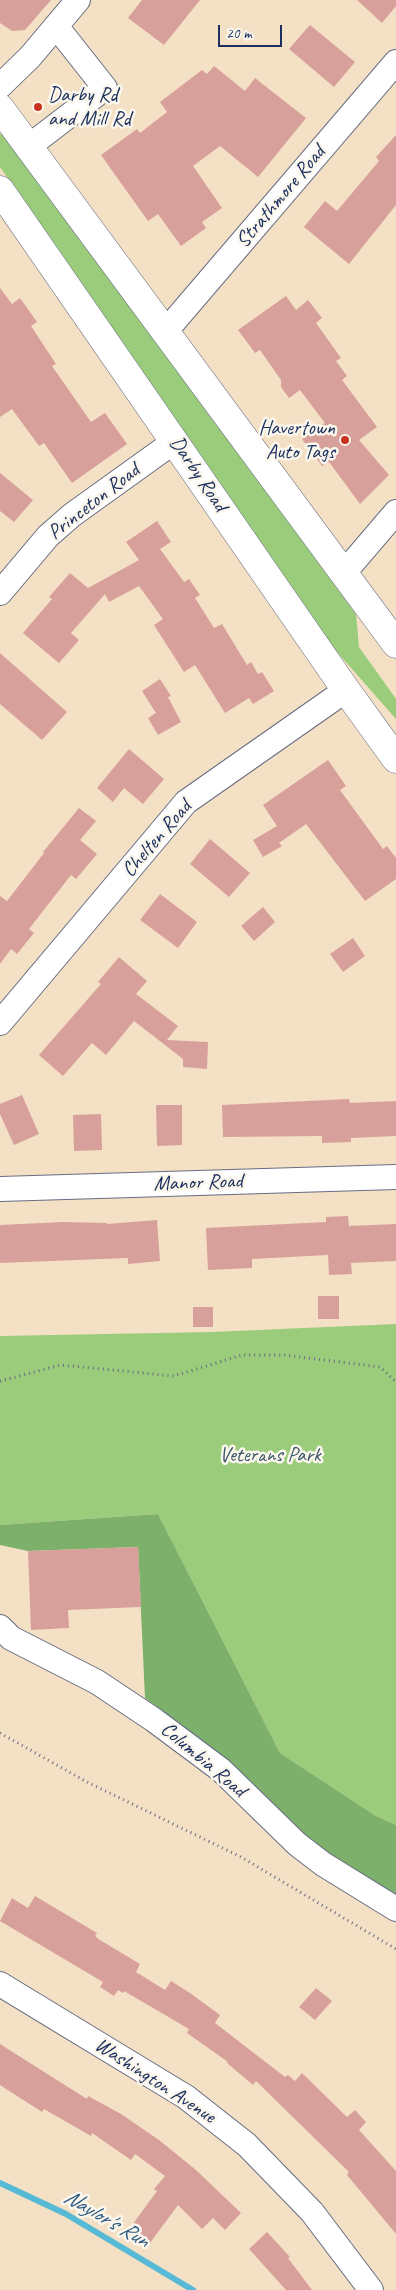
<!DOCTYPE html>
<style>
body{margin:0}
#map{position:relative;width:396px;height:2290px;overflow:hidden;background:#f4e0c4;font-family:Caveat,sans-serif}
canvas{display:block}
.scale{position:absolute;left:218px;top:25px;width:64px;height:22px;box-sizing:border-box;border:2px solid #1b2f5e;border-top:0;padding-left:6px;font-size:15px;line-height:18px;white-space:nowrap;color:#1b2f5e;-webkit-text-stroke:4px #fbf7ec;paint-order:stroke}
</style>
<div id="map">
<canvas width="396" height="2290"></canvas>
<div class="scale">20 m</div>
</div>
<script>
const context = document.querySelector('canvas').getContext('2d');
context.lineJoin = 'round';
function fillPath(path, color) {
  context.fillStyle = color;
  context.fill(path, 'evenodd');
}
function shape(rows) {
  const path = new Path2D();
  for (const r of rows) {
    path.moveTo(r[0], r[1]);
    for (let i = 2; i < r.length; i += 2) path.lineTo(r[i], r[i + 1]);
  }
  return path;
}
function stroke(path, color, width, dash) {
  context.strokeStyle = color;
  context.lineWidth = width;
  context.lineCap = dash ? 'butt' : 'round';
  context.setLineDash(dash || []);
  context.stroke(path);
}
function label(font, color, halo, rows, align = 'center') {
  context.font = font + ' Caveat,sans-serif';
  context.lineWidth = 5;
  context.setLineDash([]);
  context.textBaseline = 'middle';
  context.strokeStyle = halo;
  context.fillStyle = color;
  for (const [text, x, y, turn = 0] of rows) {
    context.save();
    context.translate(x, y);
    context.rotate((+turn || 0) * Math.PI / 180);
    context.textAlign = isNaN(turn) ? turn : align;
    if (halo) context.strokeText(text, 0, 0);
    context.fillText(text, 0, 0);
    context.restore();
  }
}
const green = shape([
 [2,133,356,614,359,647,396,699,396,719,330,644,0,167,0,135],
 [396,1324,396,1825,376,1816,280,1753,158,1514,0,1525,0,1336,212,1332]
]);
const forest = shape([
 [158,1514,280,1753,376,1816,396,1825,396,1898,318,1847,264,1801,203,1741,145,1698,138,1547,28,1551,0,1545,0,1525]
]);
const stream = shape([
 [0,2183,66,2214,193,2290]
]);
const building = shape([
 [0,0,51,0,25,30,12,31,0,23],
 [142,0,200,0,164,45,128,18],
 [357,0,396,0,396,6,382,23],
 [310,25,355,62,334,87,289,49],
 [214,66,245,91,255,78,306,118,258,177,220,146,193,166,222,208,202,222,206,228,181,246,158,214,148,221,101,155,137,129,140,133,167,112,160,102,202,70,207,74],
 [396,135,396,205,349,264,304,227,325,201,337,211,379,161,376,157],
 [0,288,12,304,20,298,37,322,31,326,56,364,52,366,91,422,105,413,127,444,72,483,44,443,39,446,12,409,0,417],
 [286,296,296,310,308,300,322,318,316,323,341,358,336,361,347,376,342,380,377,427,359,440,389,475,360,504,329,462,322,466,302,439,325,423,300,390,289,398,281,387,281,380,260,350,255,353,238,330],
 [0,473,33,500,14,522,0,511],
 [157,521,171,542,160,549,184,582,189,579,200,595,195,598,214,628,222,624,247,665,251,662,258,674,262,672,274,691,253,704,249,698,225,713,195,665,184,672,154,625,163,619,139,586,109,602,105,594,71,633,79,640,59,663,23,633,52,599,49,597,70,573,88,588,139,560,126,542],
 [0,653,67,712,42,740,0,704],
 [160,679,171,696,168,697,181,722,158,735,148,718,156,713,142,691],
 [129,749,164,779,143,804,124,788,113,802,97,788],
 [328,760,346,786,340,790,383,849,387,846,396,858,396,879,365,901,306,824,279,843,282,846,263,857,253,840,277,826,263,805],
 [79,808,96,821,80,840,97,854,76,879,71,875,29,929,34,933,17,954,11,949,0,964,0,896,7,901,44,853,43,852],
 [210,839,250,873,229,897,190,864],
 [160,894,197,922,178,948,140,920],
 [263,907,275,922,254,941,241,926],
 [353,938,365,956,343,972,330,954],
 [119,957,147,981,136,994,178,1026,167,1040,208,1042,207,1069,183,1067,183,1059,134,1021,106,1055,92,1043,63,1076,39,1055,101,984,98,982],
 [22,1095,39,1134,14,1145,0,1114,0,1104],
 [349,1099,350,1103,396,1101,396,1136,351,1138,351,1142,322,1143,322,1136,223,1137,222,1105],
 [156,1105,182,1105,182,1145,157,1146],
 [101,1114,102,1150,74,1151,73,1115],
 [348,1216,349,1226,396,1224,396,1261,351,1263,352,1274,329,1275,328,1255,252,1259,252,1268,208,1270,206,1228,326,1222,326,1217],
 [157,1220,160,1261,128,1264,128,1258,0,1263,0,1225,63,1222,107,1223,107,1224],
 [318,1296,339,1296,339,1319,318,1319],
 [193,1307,213,1307,213,1327,193,1327],
 [138,1547,141,1607,68,1610,69,1628,31,1630,28,1551],
 [35,1896,97,1933,95,1936,100,1940,140,1964,136,1972,165,1990,171,1981,190,1993,220,2015,215,2023,285,2077,288,2075,295,2081,302,2073,347,2117,355,2110,366,2122,359,2130,396,2171,396,2234,347,2175,349,2172,256,2081,253,2085,227,2063,228,2062,187,2033,189,2029,124,1991,123,1993,118,1990,114,1996,100,1987,103,1982,0,1921,12,1898,28,1908],
 [316,1988,332,2001,315,2020,299,2007],
 [0,2044,87,2099,88,2096,121,2114,159,2140,196,2170,241,2213,225,2230,213,2218,202,2229,178,2205,147,2247,127,2232,157,2191,154,2189,165,2176,135,2154,131,2160,92,2133,91,2136,44,2109,42,2112,0,2085],
 [267,2232,290,2257,288,2258,312,2290,286,2290,249,2249]
]);
const path = shape([
 [0,1381,61,1365,174,1376,242,1355,284,1355,380,1367,396,1382],
 [0,1733,87,1782,241,1857,396,1949]
]);
const minor = shape([
 [0,86,30,57,78,0],
 [28,147,105,88,56,26],
 [165,332,396,62],
 [343,574,396,512],
 [0,593,48,536,72,515,175,441],
 [0,1023,186,802,346,690],
 [0,1189,396,1177],
 [0,1627,11,1638,97,1682,154,1720,221,1770,297,1844,323,1864,396,1909],
 [0,1984,186,2097,247,2145,312,2212,371,2290]
]);
const major = shape([
 [0,108,396,644],
 [0,190,346,690,396,759]
]);
const markers = [
 [38,107,5,"#c8321e"],
 [345,440,5,"#c8321e"]
];
const poiNames = [
 ["Darby Rd",48,95],
 ["and Mill Rd",48,119],
 ["Havertown",335,428,"right"],
 ["Auto Tags",335,452,"right"]
];
const streetNames = [
 ["Strathmore Road",281,197,-50],
 ["Darby Road",198,474,56],
 ["Princeton Road",94,502,-38],
 ["Chelten Road",157,839,-49],
 ["Manor Road",198,1183,-2],
 ["Columbia Road",203,1760,40],
 ["Washington Avenue",155,2081,33]
];
const parkNames = [
 ["Veterans Park",270,1455]
];
const waterNames = [
 ["Naylor's Run",106,2219,30]
];
fillPath(green, '#9bcc7b');
fillPath(forest, '#7cb06b');
stroke(stream, '#56b9d5', 6);
fillPath(building, '#d8a09a');
stroke(minor, '#676d82', 26);
stroke(major, '#676d82', 29);
stroke(path, '#676d82', 3, [1, 4]);
stroke(minor, '#fff', 24);
stroke(major, '#fff', 28);
for (const [x, y, r, color] of markers) {
  const dot = new Path2D();
  dot.arc(x, y, r, 0, 2 * Math.PI);
  context.fillStyle = color;
  context.fill(dot);
  stroke(dot, '#fbf7ec', 2);
}
label('21px', '#1b2f5e', '#fbf7ec', poiNames, 'left');
label('21px', '#1b2f5e', '#fbf7ec', streetNames);
label('21px', '#3b5665', '#fbf7ec', parkNames);
label('italic 22px', '#2d5882', '#fbf7ec', waterNames);
</script>
